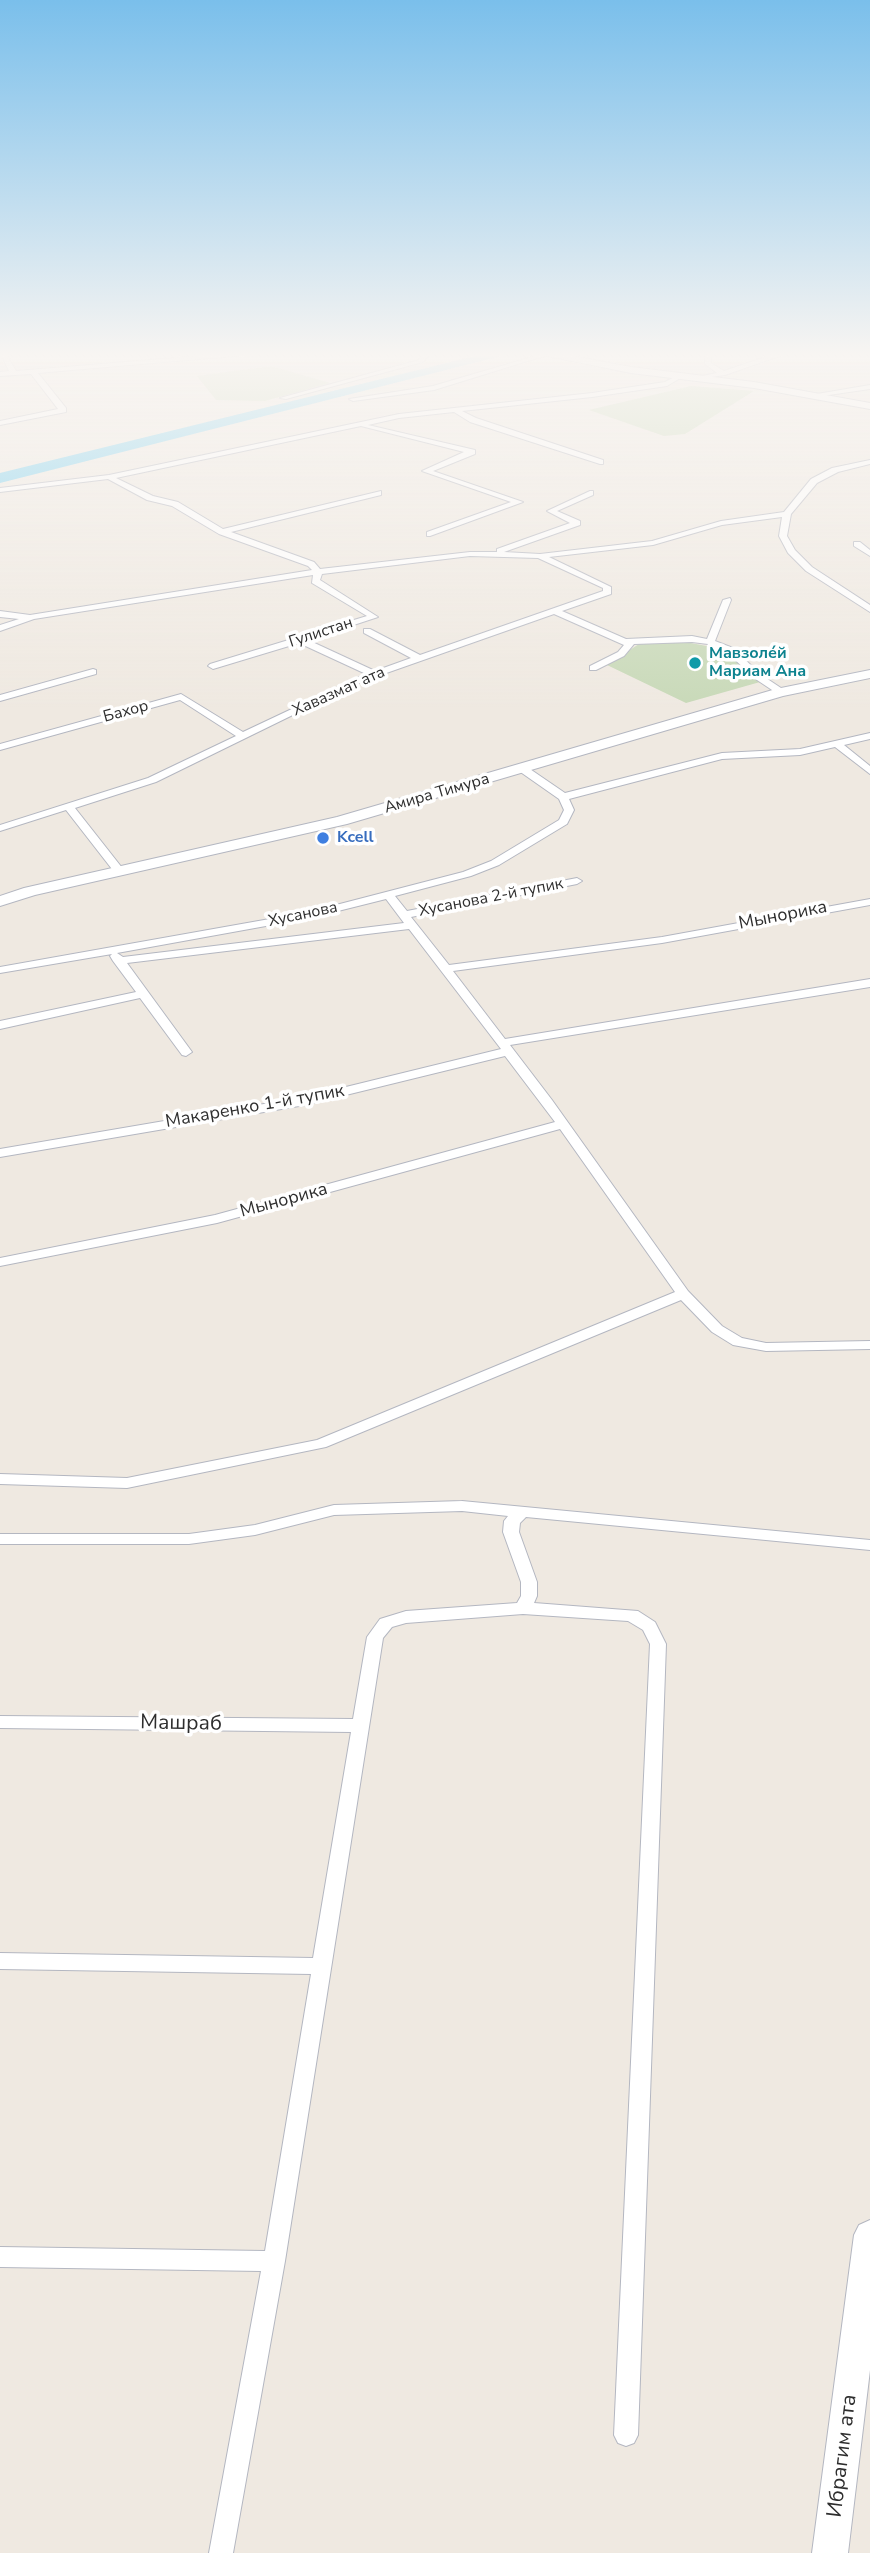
<!DOCTYPE html>
<meta charset="utf-8">
<style>
body{margin:0}
canvas{display:block;background:#efe9e1}
</style>
<canvas width="870" height="2553"></canvas>
<script>
const context = document.querySelector('canvas').getContext('2d');
context.lineJoin = 'round';
function fillPath(path, color) {
  context.fillStyle = color;
  context.fill(path, 'evenodd');
}
function shape(rows) {
  const path = new Path2D();
  for (const r of rows) {
    path.moveTo(r[0], r[1]);
    for (let i = 2; i < r.length; i += 2) path.lineTo(r[i], r[i + 1]);
  }
  return path;
}
function stroke(path, color, width, dash) {
  context.strokeStyle = color;
  context.lineWidth = width;
  context.lineCap = dash ? 'butt' : 'round';
  context.setLineDash(dash || []);
  context.stroke(path);
}
function label(font, color, halo, rows, align = 'center') {
  context.font = font + ' "Nunito Sans",sans-serif';
  context.lineWidth = 7;
  context.setLineDash([]);
  context.textBaseline = 'middle';
  context.strokeStyle = halo;
  context.fillStyle = color;
  for (const [text, x, y, turn = 0] of rows) {
    context.save();
    context.translate(x, y);
    context.rotate((+turn || 0) * Math.PI / 180);
    context.textAlign = isNaN(turn) ? turn : align;
    if (halo) context.strokeText(text, 0, 0);
    context.fillText(text, 0, 0);
    context.restore();
  }
}
const cemetery = shape([
 [271,366,330,383,265,401,216,400,197,376],
 [691,386,754,391,685,434,664,436,589,410],
 [685,642,723,649,760,682,686,703,607,665,639,644]
]);
const river = shape([
 [491,352,517,352,0,483,0,473,491,352]
]);
const street = shape([
 [0,352,5,352,16,371,248,352,280,352,38,373,66,408,66,412,0,425,0,421,58,409,31,374,0,376,0,372,9,371,0,352],
 [420,352,427,352,428,356,423,362,286,399,280,398,419,360,422,356,420,352],
 [705,352,711,352,711,363,724,371,780,352,791,352,725,375,697,379,697,377,717,373,705,364,705,352],
 [542,354,547,355,434,390,353,401,349,399,433,386,542,354],
 [680,374,682,377,667,386,592,397,462,411,476,418,603,460,603,464,600,464,470,422,454,412,399,418,368,425,475,450,475,454,433,471,523,502,430,536,427,536,427,532,511,502,422,471,464,452,361,426,116,478,153,496,178,502,223,529,381,491,381,495,231,532,314,562,320,569,470,552,497,552,497,549,570,523,547,511,590,491,593,491,593,495,557,511,580,521,580,525,504,552,540,554,652,541,721,521,784,512,811,479,832,468,870,460,870,464,838,472,817,483,791,514,787,536,795,550,812,567,870,605,870,612,806,571,788,553,779,536,782,517,722,525,653,545,549,557,611,587,611,594,562,611,626,639,692,636,707,639,723,600,730,598,731,600,715,641,733,648,760,674,784,690,784,694,778,694,754,678,727,652,708,644,692,642,634,644,624,656,596,670,590,670,590,666,618,652,624,645,554,614,358,683,156,782,75,808,123,869,123,873,115,873,66,810,0,831,0,825,148,778,236,736,180,700,0,750,0,744,181,694,243,732,366,674,299,643,213,669,208,666,210,664,367,616,312,583,313,575,34,619,0,631,0,625,19,619,0,617,0,611,30,615,312,570,308,566,219,534,172,506,147,500,108,479,0,492,0,488,109,475,399,414,592,393,665,382,680,374],
 [470,556,538,558,603,588,603,591,420,655,370,629,364,629,364,633,411,658,375,671,308,640,378,617,320,580,322,574,470,556],
 [870,385,870,389,815,397,811,395,870,385],
 [854,542,860,542,870,550,870,556,854,546,854,542],
 [93,669,96,670,96,674,0,701,0,695,93,669],
 [870,733,870,739,844,745,870,766,870,774,835,747,800,755,722,759,569,799,574,810,567,824,499,865,471,876,395,896,407,911,577,878,582,881,577,884,411,917,449,965,662,937,870,899,870,905,662,943,453,971,505,1039,870,979,870,987,510,1045,552,1100,688,1291,722,1326,742,1338,766,1343,870,1341,870,1349,766,1351,733,1345,712,1332,681,1300,326,1447,127,1488,0,1484,0,1474,127,1478,317,1440,675,1292,560,1129,217,1223,0,1266,0,1258,215,1215,555,1122,505,1056,305,1105,0,1157,0,1149,305,1097,501,1049,409,929,127,963,192,1052,186,1056,182,1055,140,998,0,1029,0,1021,136,992,113,961,110,956,112,954,0,973,0,967,309,912,463,872,491,861,559,820,564,810,559,799,519,771,519,767,527,767,565,793,722,753,800,749,870,733],
 [386,899,404,923,123,957,117,953,310,918,386,899],
 [462,1501,870,1540,870,1550,526,1517,520,1523,519,1532,537,1582,537,1596,534,1603,638,1611,655,1622,666,1644,638,2435,634,2443,626,2446,618,2443,614,2435,650,1644,643,1630,628,1621,523,1614,406,1623,392,1627,383,1638,285,2261,233,2553,209,2553,261,2271,0,2267,0,2247,265,2251,311,1974,0,1969,0,1953,313,1958,351,1732,0,1728,0,1716,353,1719,367,1637,380,1619,406,1611,517,1603,521,1596,521,1582,503,1532,504,1521,508,1516,462,1511,334,1515,255,1535,189,1544,0,1544,0,1534,189,1534,255,1525,334,1505,462,1501]
]);
const secondary = shape([
 [528,352,551,352,631,367,754,382,870,403,870,409,754,388,631,373,528,352],
 [870,670,870,678,783,696,347,824,35,895,0,906,0,896,24,888,337,817,776,689,870,670],
 [870,2220,870,2370,848,2553,812,2553,854,2235,859,2225,870,2220]
]);
const markers = [
 [695,663,7,"#0f9aa8"],
 [323,838,7,"#3f7fe0"]
];
const farStreetnames = [
 ["Гулистан",321,633,-18],
 ["Хавазмат ата",339,692,-24],
 ["Бахор",126,712,-15],
 ["Амира Тимура",437,794,-16],
 ["Хусанова 2-й тупик",491,898,-11],
 ["Хусанова",303,915,-12]
];
const farCulturenames = [
 ["Мавзоле́й",709,654],
 ["Мариам Ана",709,672]
];
const farShopnames = [
 ["Kcell",337,838]
];
const streetNames = [
 ["Мынорика",783,916,-11],
 ["Макаренко 1-й тупик",255,1107,-10],
 ["Мынорика",284,1201,-15]
];
const nearStreetnames = [
 ["Машраб",181,1724,1],
 ["Ибрагим ата",843,2456,-83]
];
fillPath(cemetery, '#c8d9b8');
fillPath(river, '#75cff0');
stroke(street, '#b4b7c1', 2);
stroke(secondary, '#b4b7c1', 2);
fillPath(street, '#fff');
fillPath(secondary, '#fff');
const sky = context.createLinearGradient(0, 0, 0, 710);
sky.addColorStop(0, '#7abfeb');
sky.addColorStop(0.5, '#f8f5f2');
sky.addColorStop(1, '#f8f5f200');
context.fillStyle = sky;
context.fillRect(0, 0, 870, 710);
for (const [x, y, r, color] of markers) {
  const dot = new Path2D();
  dot.arc(x, y, r, 0, 2 * Math.PI);
  context.fillStyle = color;
  context.fill(dot);
  stroke(dot, '#fff', 2.5);
}
label('16px', '#2e2e2e', '#fff', farStreetnames);
label('bold 16px', '#0d838f', '#fff', farCulturenames, 'left');
label('bold 16px', '#366cbe', '#fff', farShopnames, 'left');
label('18px', '#2e2e2e', '#fff', streetNames);
label('21px', '#2e2e2e', '#fff', nearStreetnames);
</script>
